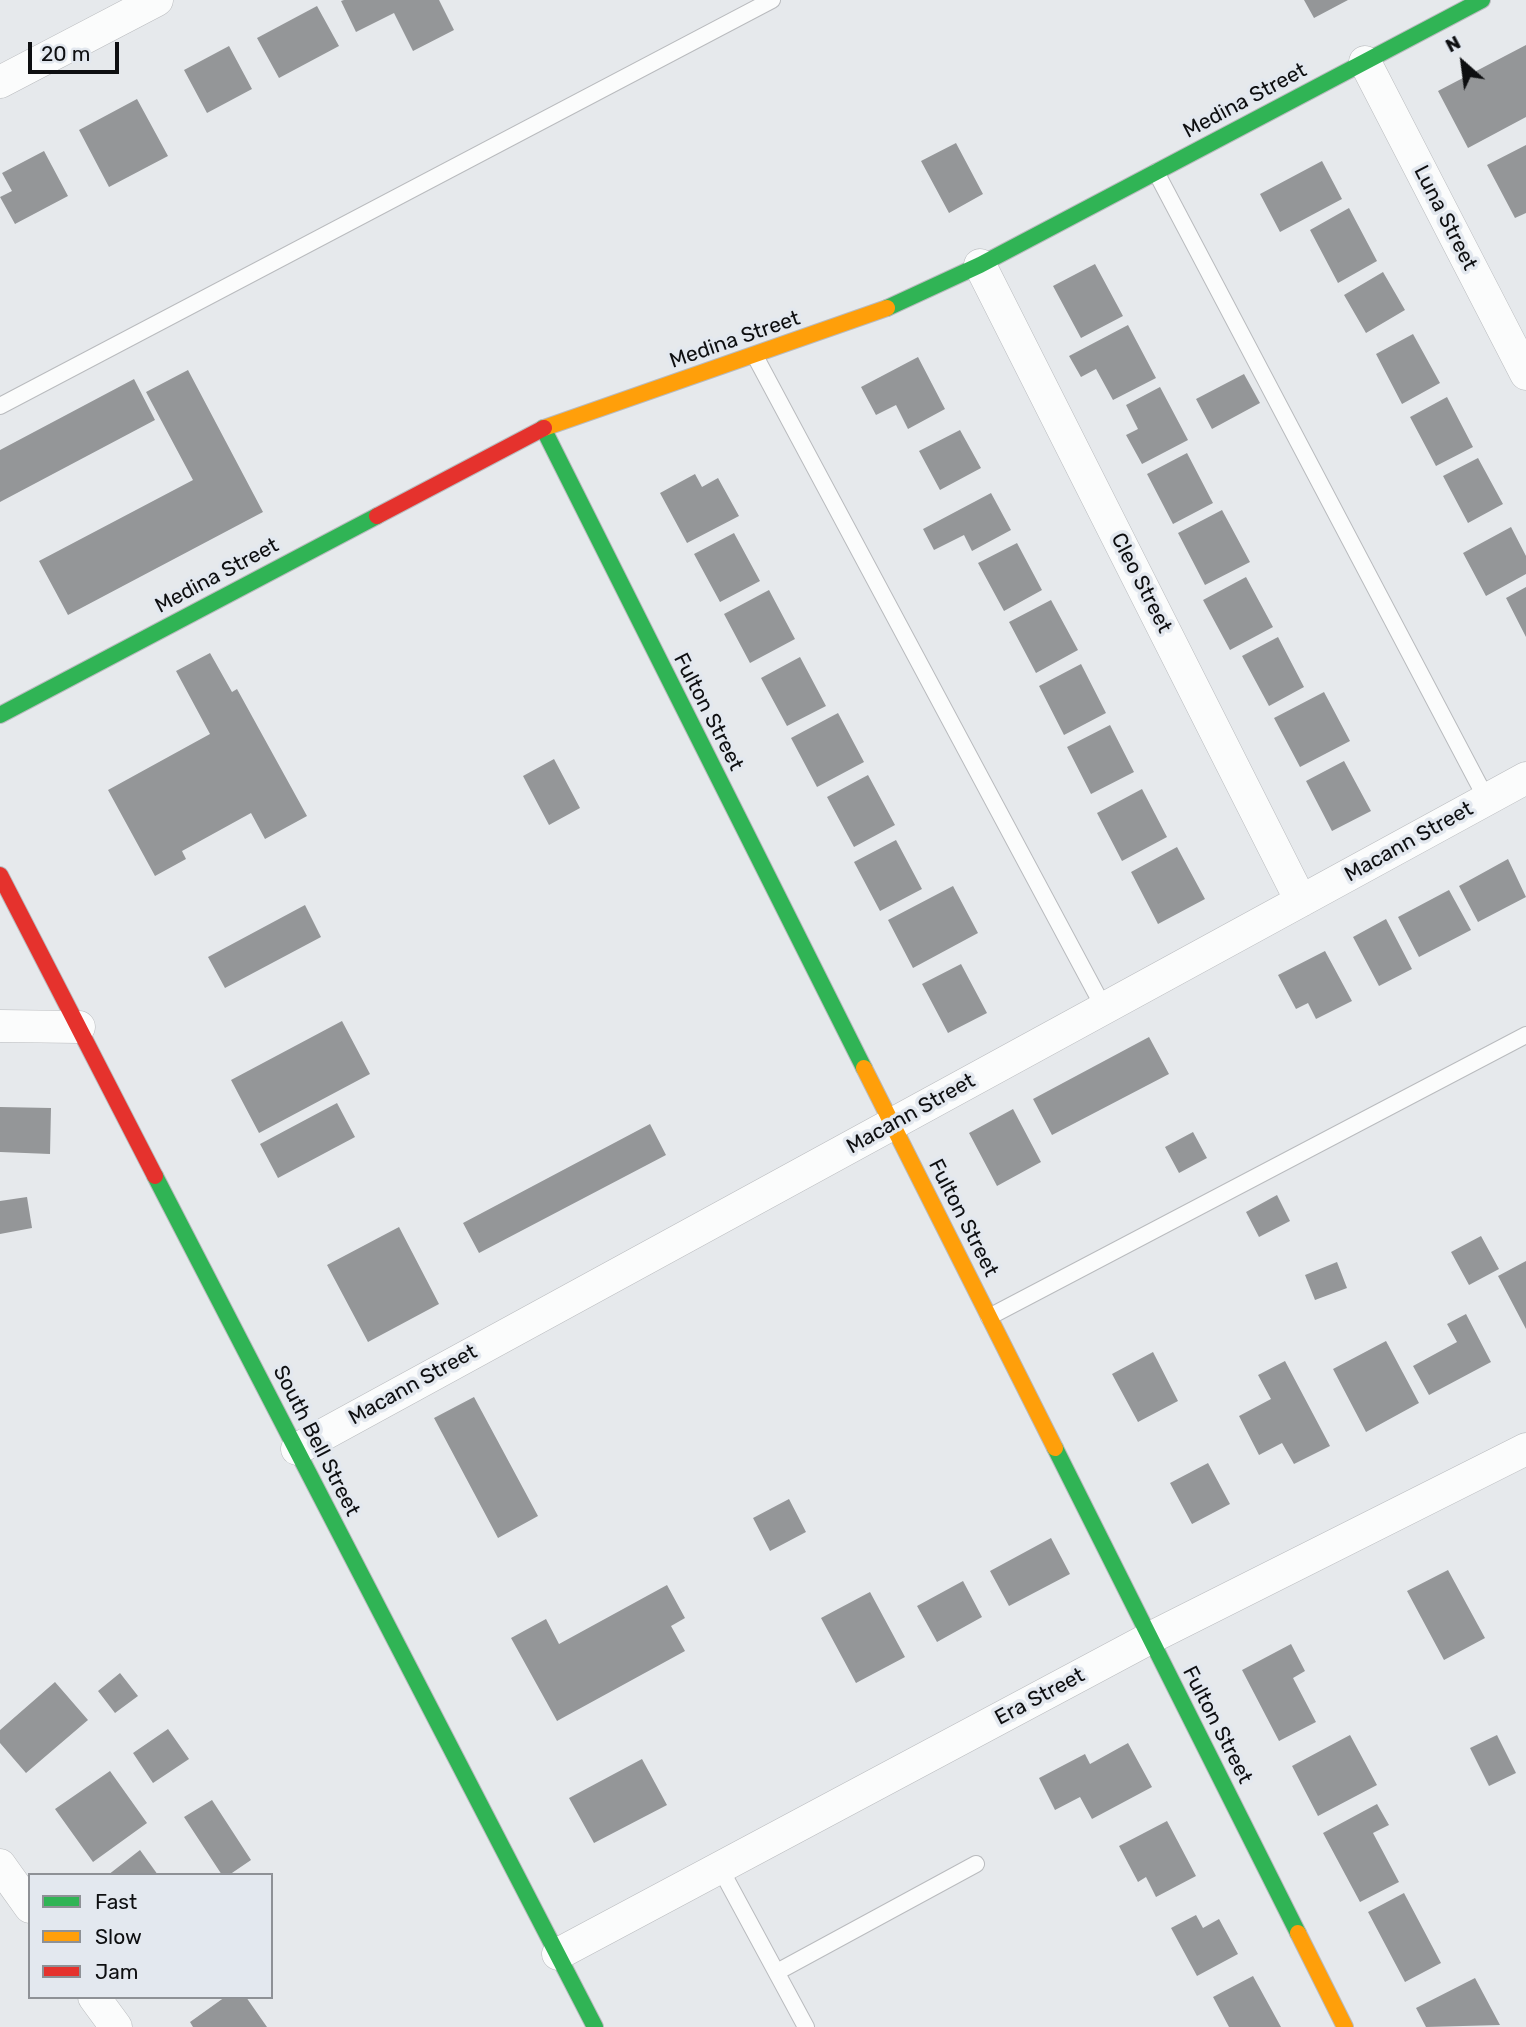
<!DOCTYPE html>
<style>
body{margin:0}
#map{position:relative;width:1526px;height:2027px;overflow:hidden;background:#e6e9ec;font-family:Rubik,sans-serif}
canvas{display:block}
.legend{position:absolute;left:28px;top:1873px;width:245px;height:126px;box-sizing:border-box;background:#e3e8ef;border:2px solid #8e9196;margin:0;padding:9px 12px;list-style:none;font-size:21px;color:#0e0f11}
.legend li{display:flex;align-items:center;gap:14px;height:35px}
.legend b{width:35px;border:2px solid #8e9196}
.north{position:absolute;left:1428px;top:28px;width:70px;height:70px;-webkit-text-stroke:5px #e3e8ef;paint-order:stroke;rotate:332deg;font-size:19px;font-weight:700;line-height:28px;text-align:center;color:#0e0f11}
.north::after{content:'';display:block;margin:auto;width:24px;height:32px;background:#0e0f11;clip-path:polygon(50% 0,100% 100%,50% 72%,0 100%)}
.scale{position:absolute;left:28px;top:42px;width:91px;height:32px;box-sizing:border-box;border:4px solid #0e0f11;border-top:0;padding-left:9px;font-size:21px;line-height:24px;white-space:nowrap;color:#0e0f11;-webkit-text-stroke:5px #e3e8ef;paint-order:stroke}
</style>
<div id="map">
<canvas width="1526" height="2027"></canvas>
<ul class="legend">
<li><b style="height:9px;background:#30b455"></b>Fast</li>
<li><b style="height:9px;background:#ff9f0a"></b>Slow</li>
<li><b style="height:9px;background:#e5322d"></b>Jam</li>
</ul>
<div class="north">N</div>
<div class="scale">20 m</div>
</div>
<script>
const context = document.querySelector('canvas').getContext('2d');
context.lineJoin = 'round';
function fillPath(path, color) {
  context.fillStyle = color;
  context.fill(path, 'evenodd');
}
function shape(rows) {
  const path = new Path2D();
  for (const r of rows) {
    path.moveTo(r[0], r[1]);
    for (let i = 2; i < r.length; i += 2) path.lineTo(r[i], r[i + 1]);
  }
  return path;
}
function stroke(path, color, width, dash) {
  context.strokeStyle = color;
  context.lineWidth = width;
  context.lineCap = dash ? 'butt' : 'round';
  context.setLineDash(dash || []);
  context.stroke(path);
}
function label(font, color, halo, rows, align = 'center') {
  context.font = font + ' Rubik,sans-serif';
  context.lineWidth = 7;
  context.setLineDash([]);
  context.textBaseline = 'middle';
  context.strokeStyle = halo;
  context.fillStyle = color;
  for (const [text, x, y, turn = 0] of rows) {
    context.save();
    context.translate(x, y);
    context.rotate((+turn || 0) * Math.PI / 180);
    context.textAlign = isNaN(turn) ? turn : align;
    if (halo) context.strokeText(text, 0, 0);
    context.fillText(text, 0, 0);
    context.restore();
  }
}
const building = shape([
 [344,0,439,0,454,30,413,51,394,13,356,32,341,1],
 [1304,0,1348,0,1314,18],
 [317,6,339,46,279,78,257,38],
 [1526,45,1526,117,1468,148,1438,91],
 [229,46,252,89,207,113,184,70],
 [137,99,168,156,109,187,79,130],
 [956,143,983,194,949,213,921,161],
 [1526,145,1526,213,1515,218,1487,165],
 [44,151,68,196,15,224,0,197,12,191,2,173],
 [1322,161,1342,199,1280,232,1260,194],
 [1349,208,1377,261,1338,283,1310,230],
 [1095,264,1123,316,1081,338,1053,286],
 [1383,272,1405,310,1366,333,1344,295],
 [1128,325,1156,378,1113,400,1096,369,1081,377,1069,356],
 [1413,334,1440,383,1402,404,1376,354],
 [918,357,945,409,908,429,896,405,876,415,861,387],
 [188,370,263,512,68,615,39,561,193,480,146,392],
 [1244,374,1260,403,1212,429,1196,399],
 [134,379,155,420,0,502,0,450],
 [1160,387,1188,440,1142,464,1126,435,1138,429,1126,405],
 [1447,397,1473,447,1436,466,1410,417],
 [960,430,981,468,940,490,919,451],
 [1187,453,1213,503,1173,524,1147,474],
 [1478,458,1503,504,1468,523,1443,476],
 [695,474,702,487,718,478,739,516,687,543,660,493],
 [991,493,1011,530,972,551,964,535,934,550,923,529],
 [1222,510,1250,562,1205,585,1178,533],
 [1511,527,1526,556,1526,574,1486,596,1463,553],
 [734,533,760,581,720,602,694,554],
 [1017,543,1042,590,1004,611,978,563],
 [1246,577,1273,627,1230,650,1203,600],
 [1526,587,1526,637,1506,598],
 [769,590,795,639,750,663,724,614],
 [1051,600,1078,650,1036,673,1009,622],
 [1278,637,1304,687,1269,706,1242,656],
 [210,653,232,692,237,689,307,816,265,839,251,813,182,851,186,859,155,876,108,790,210,734,176,671],
 [800,657,826,706,787,726,761,678],
 [1081,664,1106,713,1064,735,1039,686],
 [1324,692,1350,741,1300,767,1274,718],
 [838,713,864,762,817,787,791,738],
 [1110,725,1134,772,1091,794,1067,747],
 [554,759,580,808,549,825,523,776],
 [1344,761,1371,811,1332,831,1306,781],
 [868,775,895,825,854,847,827,797],
 [1142,789,1167,837,1122,861,1097,813],
 [896,840,922,889,880,911,854,862],
 [1177,847,1205,899,1158,924,1131,872],
 [1508,859,1526,897,1478,922,1459,886],
 [953,886,978,933,913,968,888,920],
 [1449,890,1471,930,1419,957,1398,917],
 [305,905,321,937,225,988,208,957],
 [1386,919,1412,969,1379,986,1353,937],
 [1325,951,1352,1001,1316,1019,1308,1003,1296,1009,1278,975],
 [961,964,987,1013,948,1033,922,984],
 [342,1021,370,1074,259,1133,231,1080],
 [1149,1037,1169,1074,1052,1135,1033,1099],
 [337,1103,355,1137,278,1178,260,1144],
 [0,1107,51,1108,50,1154,0,1152],
 [1013,1109,1041,1162,997,1186,969,1133],
 [650,1124,666,1155,479,1253,463,1223],
 [1193,1132,1207,1158,1179,1173,1165,1147],
 [1277,1195,1290,1221,1259,1237,1246,1212],
 [27,1197,32,1228,0,1234,0,1201],
 [399,1227,439,1304,368,1342,327,1265],
 [1481,1236,1499,1269,1469,1285,1451,1252],
 [1526,1261,1526,1329,1498,1276],
 [1337,1262,1347,1288,1315,1300,1305,1275],
 [1466,1314,1491,1362,1429,1395,1413,1366,1457,1342,1447,1324],
 [1386,1341,1419,1403,1366,1432,1333,1369],
 [1153,1352,1178,1401,1138,1422,1112,1374],
 [1285,1361,1330,1446,1294,1464,1282,1443,1259,1455,1239,1416,1271,1399,1258,1375],
 [474,1397,538,1516,498,1538,434,1418],
 [1208,1463,1230,1504,1192,1524,1170,1483],
 [789,1499,806,1532,770,1551,753,1518],
 [1051,1538,1070,1574,1009,1606,990,1571],
 [1448,1570,1485,1638,1444,1660,1407,1591],
 [963,1581,982,1617,937,1642,917,1606],
 [667,1585,685,1618,671,1626,685,1651,557,1721,511,1638,546,1619,559,1644],
 [870,1592,905,1657,856,1683,821,1618],
 [1291,1644,1305,1671,1293,1678,1316,1722,1279,1741,1242,1670],
 [120,1673,138,1696,115,1713,98,1691],
 [55,1682,88,1720,26,1773,0,1743,0,1730],
 [168,1729,189,1759,153,1783,133,1753],
 [1350,1735,1377,1785,1318,1816,1292,1766],
 [1497,1735,1516,1773,1489,1786,1470,1748],
 [1128,1743,1152,1787,1092,1819,1080,1797,1055,1810,1039,1778,1085,1754,1090,1764],
 [642,1759,667,1805,594,1843,569,1798],
 [110,1771,147,1823,93,1862,55,1809],
 [212,1800,251,1860,229,1875,222,1875,184,1817],
 [1377,1804,1389,1825,1373,1833,1399,1882,1360,1902,1323,1833],
 [1167,1821,1196,1876,1156,1897,1146,1877,1138,1882,1119,1846],
 [140,1850,158,1875,108,1875],
 [1404,1893,1441,1963,1405,1982,1368,1912],
 [1196,1915,1203,1928,1219,1919,1238,1954,1197,1976,1171,1928],
 [1253,1976,1281,2027,1229,2027,1213,1997],
 [1475,1978,1500,2025,1426,2027,1416,2008],
 [225,1997,246,1997,267,2027,193,2027,190,2022]
]);
const lane = shape([
 [1156,172,1487,800],
 [755,356,1104,1008],
 [0,406,772,0],
 [989,1317,1526,1035],
 [720,1868,806,2027],
 [777,1972,976,1864]
]);
const street = shape([
 [1365,62,1526,374],
 [0,82,157,0],
 [980,265,1301,901],
 [0,1026,79,1027],
 [297,1449,1526,778],
 [0,1865,30,1907],
 [558,1954,1150,1638,1526,1449],
 [94,1997,116,2027]
]);
const fast = shape([
 [887,308,980,265,1482,0],
 [543,428,864,1068],
 [0,715,377,516],
 [155,1176,595,2027],
 [1055,1448,1298,1933]
]);
const slow = shape([
 [544,428,887,308],
 [864,1068,1055,1448],
 [1298,1933,1345,2027]
]);
const jam = shape([
 [377,516,544,428],
 [0,875,155,1176]
]);
const streetNames = [
 ["Medina Street",1245,101,-28],
 ["Luna Street",1445,218,63],
 ["Medina Street",735,340,-19],
 ["Medina Street",217,576,-28],
 ["Cleo Street",1141,583,63],
 ["Fulton Street",708,712,63],
 ["Macann Street",1409,842,-29],
 ["Macann Street",911,1114,-29],
 ["Fulton Street",963,1218,63],
 ["Macann Street",413,1385,-29],
 ["South Bell Street",316,1441,63],
 ["Era Street",1040,1697,-28],
 ["Fulton Street",1217,1725,63]
];
fillPath(building, '#949698');
stroke(lane, '#b9bbbe', 18);
stroke(street, '#b9bbbe', 33);
stroke(fast, '#b9bbbe', 18);
stroke(slow, '#b9bbbe', 18);
stroke(jam, '#b9bbbe', 18);
stroke(lane, '#fbfcfc', 16);
stroke(street, '#fbfcfc', 32);
stroke(fast, '#30b455', 16);
stroke(slow, '#ff9f0a', 16);
stroke(jam, '#e5322d', 16);
label('21px', '#0e0f11', '#e3e8ef', streetNames);
</script>
